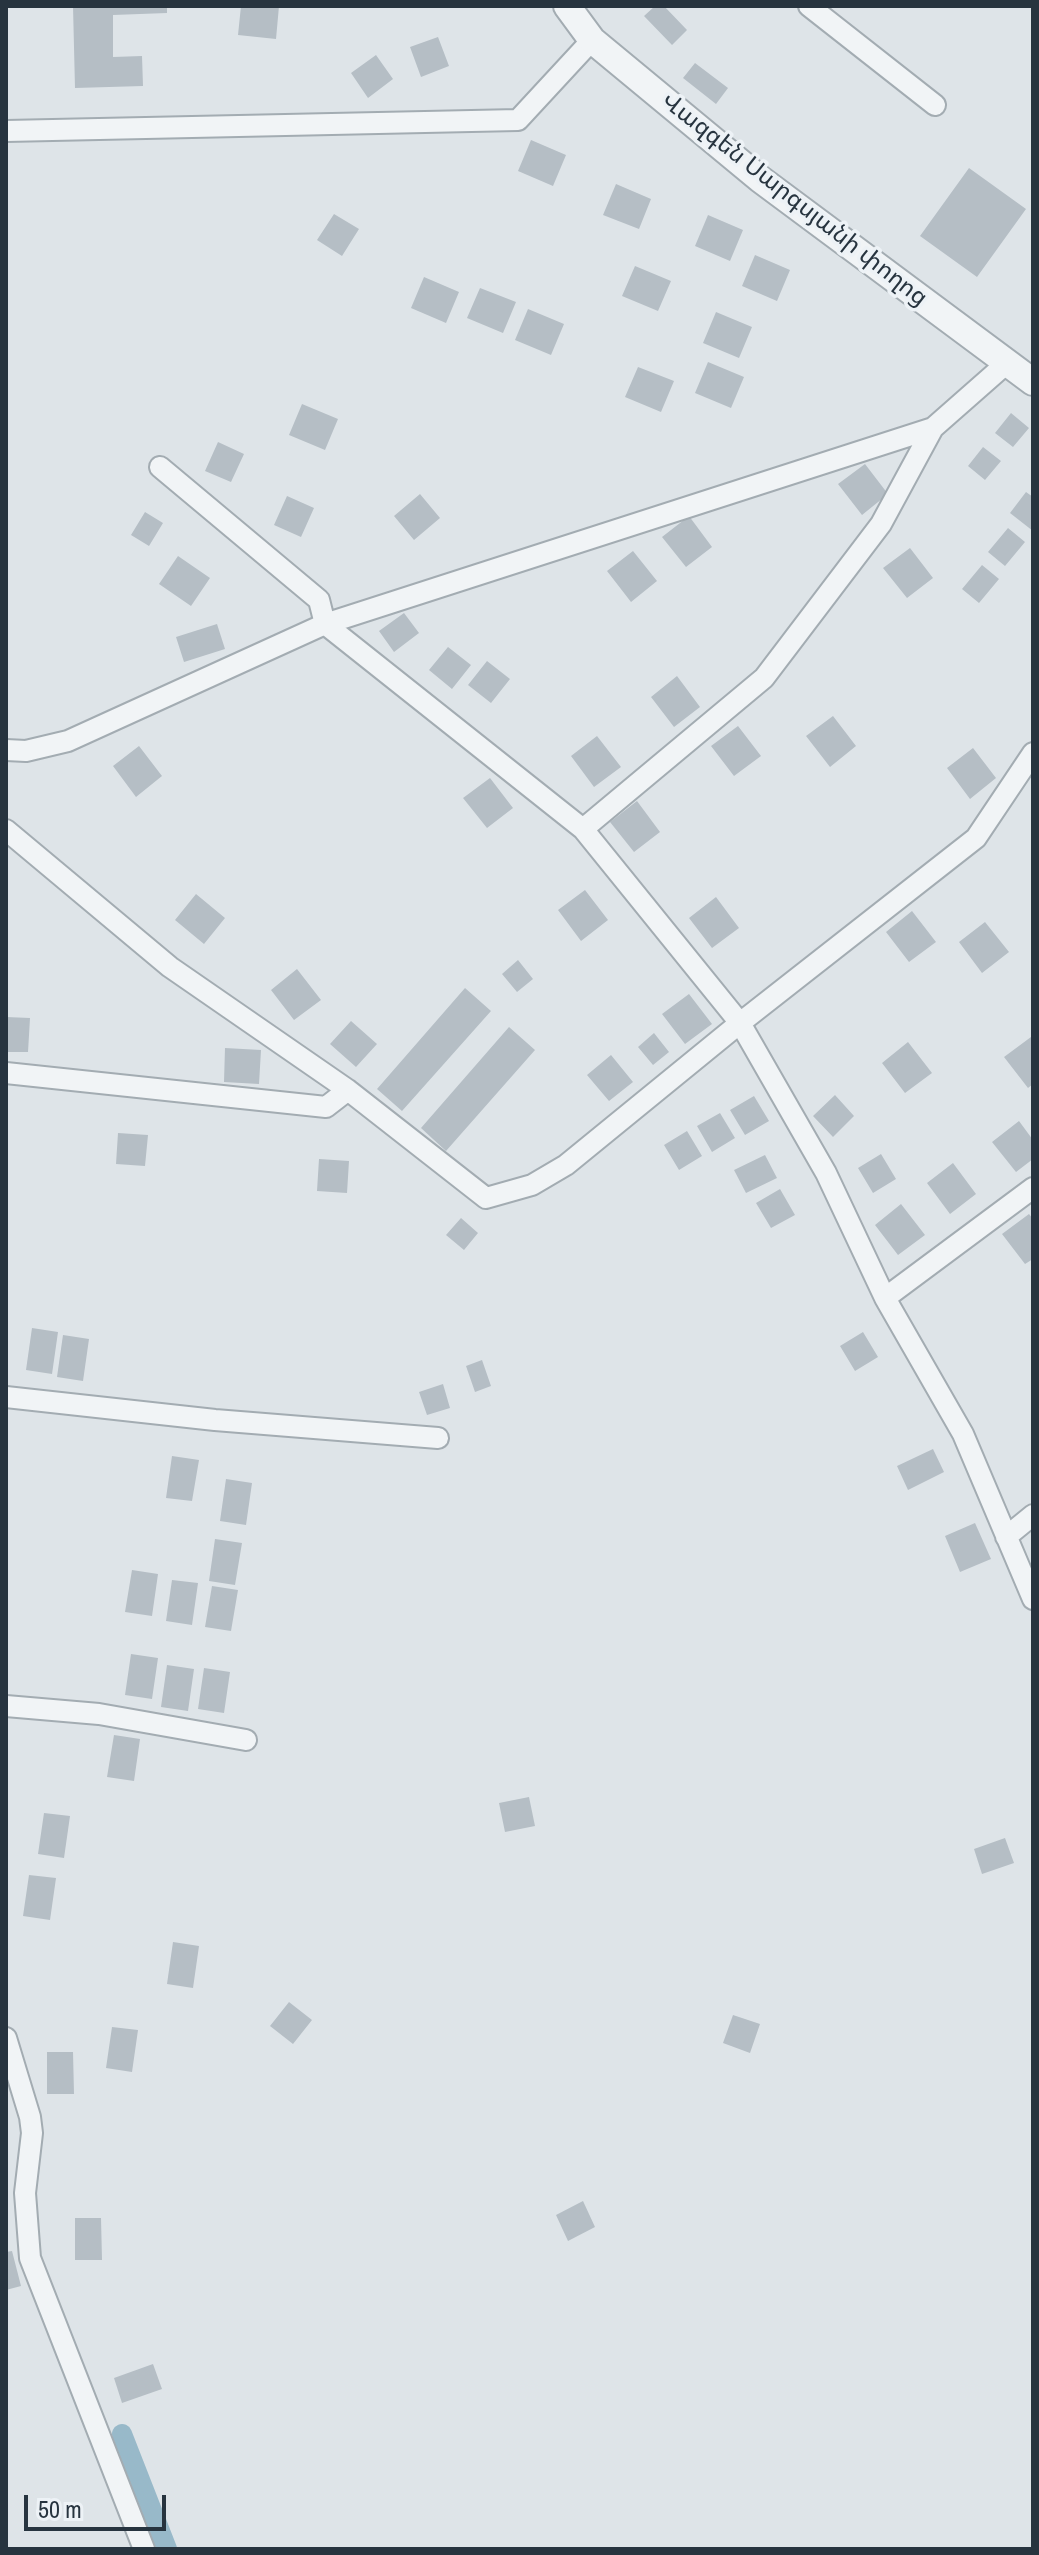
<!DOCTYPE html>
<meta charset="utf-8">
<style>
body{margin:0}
#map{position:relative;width:1039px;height:2555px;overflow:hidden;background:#dee4e8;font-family:"Archivo Narrow",sans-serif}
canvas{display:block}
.frame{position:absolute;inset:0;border:8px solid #27343f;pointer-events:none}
.scale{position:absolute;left:24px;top:2495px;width:142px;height:36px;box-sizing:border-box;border:4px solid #27343f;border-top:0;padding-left:10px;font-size:24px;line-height:28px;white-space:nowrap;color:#27343f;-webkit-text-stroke:6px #edf2f6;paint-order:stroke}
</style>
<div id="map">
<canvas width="1039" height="2555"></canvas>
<div class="frame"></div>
<div class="scale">50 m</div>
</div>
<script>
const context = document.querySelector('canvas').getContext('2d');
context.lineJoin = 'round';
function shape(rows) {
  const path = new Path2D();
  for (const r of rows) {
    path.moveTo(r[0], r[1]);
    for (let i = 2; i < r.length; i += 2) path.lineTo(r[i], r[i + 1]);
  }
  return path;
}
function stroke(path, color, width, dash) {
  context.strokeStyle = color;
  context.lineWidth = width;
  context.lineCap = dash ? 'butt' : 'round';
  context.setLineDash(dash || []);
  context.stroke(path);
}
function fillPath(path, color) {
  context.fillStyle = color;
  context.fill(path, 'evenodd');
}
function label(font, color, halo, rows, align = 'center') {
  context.font = font + ' "Archivo Narrow","Noto Sans Armenian",sans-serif';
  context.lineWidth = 7;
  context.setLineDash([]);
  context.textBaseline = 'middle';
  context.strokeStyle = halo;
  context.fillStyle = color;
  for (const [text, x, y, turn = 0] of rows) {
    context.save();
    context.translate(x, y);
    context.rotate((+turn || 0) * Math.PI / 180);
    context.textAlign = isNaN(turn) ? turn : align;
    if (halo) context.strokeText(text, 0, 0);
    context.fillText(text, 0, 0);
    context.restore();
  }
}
const canal = shape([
 [122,2434,167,2549]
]);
const building = shape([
 [73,6,167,6,167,13,113,15,113,57,142,56,143,86,75,88],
 [241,6,279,6,276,39,238,35],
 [655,6,664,6,687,30,672,45,644,16],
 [438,37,449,66,421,77,410,47],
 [376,55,393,79,368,98,351,73],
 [695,63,728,88,716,104,683,78],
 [531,140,566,155,553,186,518,171],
 [969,168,1026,209,977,277,920,236],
 [616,184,651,199,639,229,603,215],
 [334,214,359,229,342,256,317,240],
 [708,215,743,230,730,261,695,246],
 [755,255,790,270,777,301,742,286],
 [635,266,671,281,658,311,622,296],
 [424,277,459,292,446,323,411,308],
 [480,288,516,302,503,333,467,318],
 [528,309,564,324,551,355,515,340],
 [716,312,752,327,739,358,703,343],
 [708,362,744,377,731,408,695,393],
 [638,367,674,381,661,412,625,397],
 [302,404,338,419,325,450,289,435],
 [1011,413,1029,428,1013,447,995,433],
 [218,442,244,454,231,482,205,471],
 [983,447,1001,461,985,480,968,466],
 [865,464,888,494,862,515,838,484],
 [1026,492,1033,497,1033,531,1010,513],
 [420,494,440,518,414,540,394,516],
 [287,496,314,508,301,537,274,525],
 [145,512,163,523,149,546,131,535],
 [689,516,712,547,686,567,662,537],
 [1008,528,1025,542,1005,566,988,552],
 [910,548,933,578,907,598,883,568],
 [633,551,657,581,631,602,607,571],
 [178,556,210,578,191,606,159,584],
 [982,565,999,579,979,603,962,589],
 [404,613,419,633,394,652,379,631],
 [217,624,225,649,184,662,176,637],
 [448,647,471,665,452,689,429,670],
 [487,661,510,679,491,703,468,685],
 [677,676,700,707,674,727,651,697],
 [833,716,856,746,830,767,806,736],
 [738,726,761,756,734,776,711,746],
 [597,736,621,767,594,787,571,756],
 [139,746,162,776,136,797,113,766],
 [973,748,996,778,970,799,947,768],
 [490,778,513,808,487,828,463,798],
 [637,801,660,832,634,852,610,822],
 [585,890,608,920,581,941,558,910],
 [196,894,225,918,204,944,175,920],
 [716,897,739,928,712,948,689,918],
 [912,911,936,942,909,962,886,932],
 [985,922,1009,952,982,973,959,942],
 [518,960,533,979,517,992,502,974],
 [297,969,321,1000,294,1020,271,990],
 [465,988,491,1011,402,1111,377,1089],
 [689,994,712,1024,685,1044,662,1014],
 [6,1017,30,1018,28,1052,6,1052],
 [351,1021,377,1044,356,1067,330,1044],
 [509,1027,535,1050,446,1151,421,1128],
 [654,1033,669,1052,653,1065,638,1047],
 [1031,1037,1033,1040,1033,1084,1028,1088,1004,1057],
 [908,1042,932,1073,905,1093,882,1063],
 [225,1048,261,1050,259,1084,224,1082],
 [611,1055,633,1082,609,1101,587,1075],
 [835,1095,854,1116,833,1137,813,1116],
 [754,1096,769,1121,745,1135,730,1110],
 [720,1113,735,1138,712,1152,697,1126],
 [1019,1121,1033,1140,1033,1159,1016,1172,992,1142],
 [687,1131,702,1156,679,1170,664,1145],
 [118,1133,148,1135,145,1166,116,1164],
 [881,1154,896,1179,873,1193,858,1168],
 [765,1155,777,1178,746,1193,734,1170],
 [319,1159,349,1161,347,1193,317,1191],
 [953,1163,976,1194,950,1214,927,1183],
 [780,1189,795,1215,771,1228,756,1203],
 [901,1204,925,1235,898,1255,875,1225],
 [1029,1214,1033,1219,1033,1259,1025,1264,1002,1234],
 [461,1218,478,1233,464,1250,446,1235],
 [32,1328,58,1332,52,1374,26,1370],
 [863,1332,878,1357,855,1371,840,1346],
 [63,1335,89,1339,83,1381,57,1377],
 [482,1360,491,1386,475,1392,466,1366],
 [443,1384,450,1408,427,1415,419,1392],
 [933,1449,944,1472,908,1490,897,1466],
 [172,1456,199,1460,192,1501,166,1498],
 [226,1479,252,1483,246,1525,220,1521],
 [975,1523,991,1559,960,1572,945,1536],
 [215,1539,242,1543,235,1585,209,1581],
 [132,1570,158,1574,152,1616,125,1612],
 [172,1580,198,1583,192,1625,166,1621],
 [212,1586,238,1590,231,1631,205,1627],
 [131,1654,158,1658,152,1699,125,1695],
 [167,1665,194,1669,188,1711,161,1707],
 [204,1668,230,1672,224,1713,198,1709],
 [114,1735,140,1739,134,1781,107,1777],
 [529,1797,535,1826,505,1832,499,1803],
 [44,1813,70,1816,64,1858,38,1854],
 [1005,1838,1014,1863,982,1874,974,1849],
 [29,1875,56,1878,50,1920,23,1916],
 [173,1942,199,1946,193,1988,167,1984],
 [289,2002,312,2020,293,2044,270,2026],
 [733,2015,760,2024,750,2053,723,2043],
 [112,2027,138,2030,132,2072,106,2068],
 [47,2052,73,2052,74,2094,47,2094],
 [583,2201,595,2227,568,2241,556,2215],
 [75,2218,101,2218,102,2260,75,2260],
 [12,2251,21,2286,6,2290,6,2252],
 [153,2364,162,2389,122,2403,114,2378]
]);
const minor = shape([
 [809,6,935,105],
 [6,131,518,120,592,40],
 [160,467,319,600,325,624,583,829,740,1023,826,1173,885,1298,963,1434,1033,1599],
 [6,750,26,751,68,741,325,624,933,428,1008,362],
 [583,829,764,678,881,524,933,428],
 [6,830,170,967,348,1090,486,1198,532,1185,566,1165,740,1023,976,838,1033,753],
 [6,1073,326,1107,348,1090],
 [885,1298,1033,1188],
 [6,1397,215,1420,438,1438],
 [1006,1537,1033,1515],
 [6,1706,99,1714,246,1740],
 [6,2038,30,2117,32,2133,25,2193,30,2258,144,2549]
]);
const tertiary = shape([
 [567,6,592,40,760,179,1033,382]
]);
const streetNames = [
 ["Վազգեն Սարգսյանի փողոց",794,200,38]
];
stroke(canal, '#98b9c9', 20);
fillPath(building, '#b5bec5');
stroke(minor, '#a3acb2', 24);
stroke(tertiary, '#a3acb2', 30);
stroke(minor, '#f1f4f6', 20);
stroke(tertiary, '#f1f4f6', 26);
label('24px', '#27343f', '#edf2f6', streetNames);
</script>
